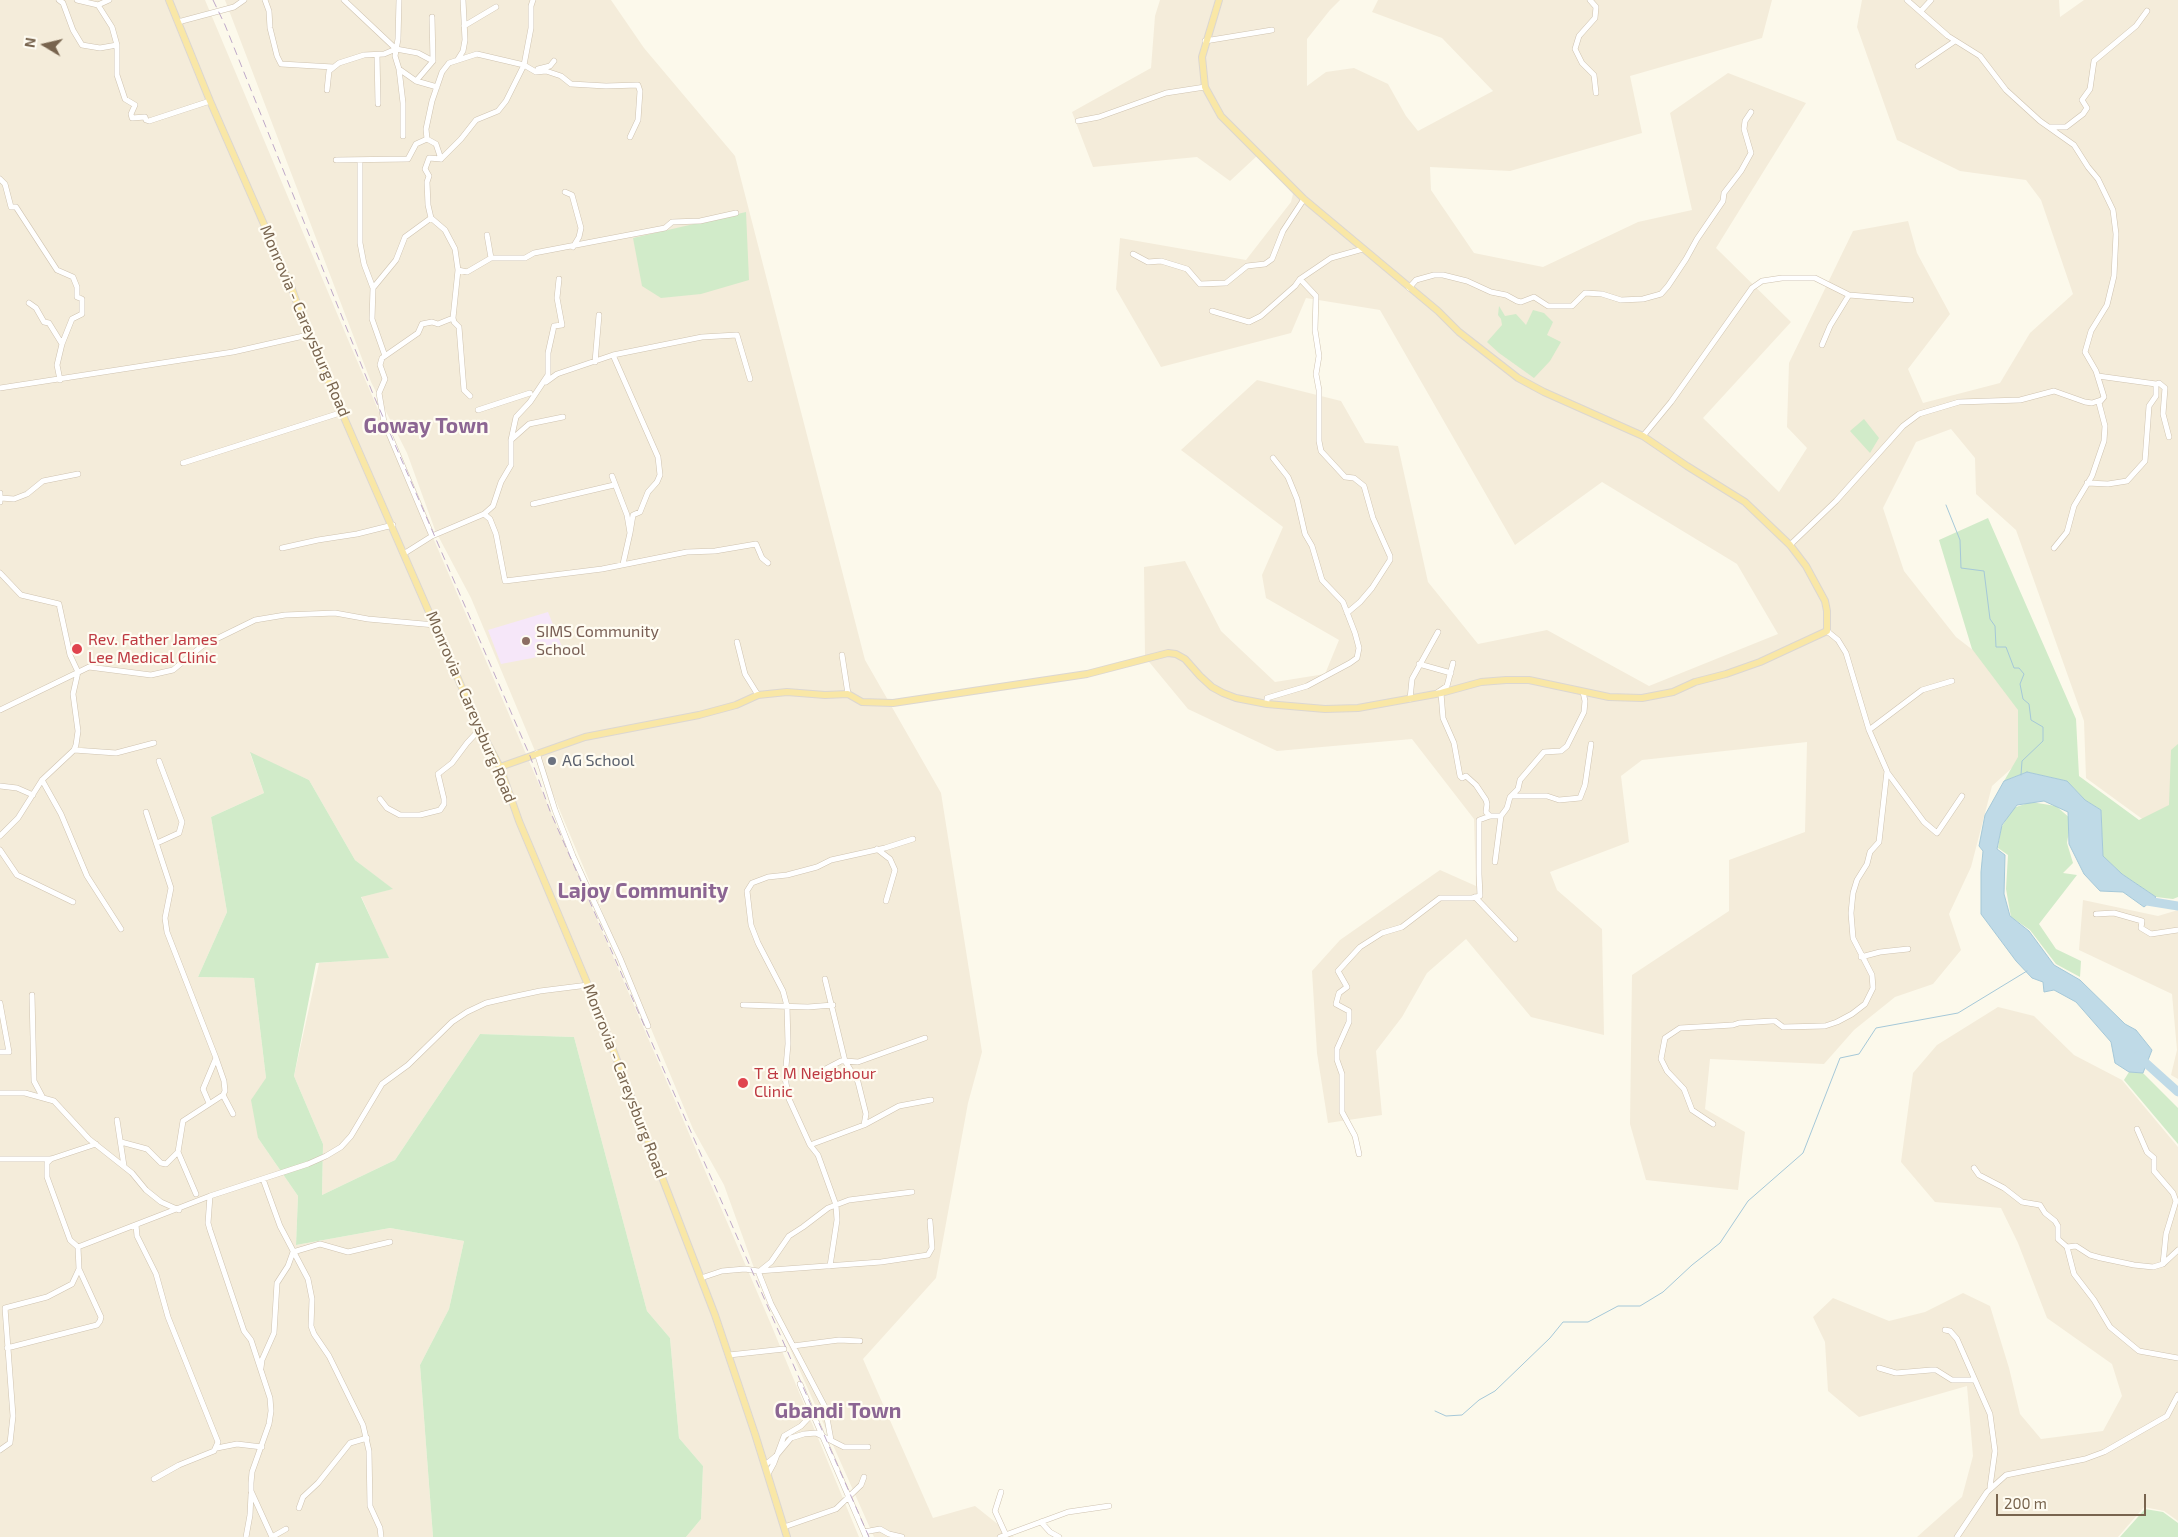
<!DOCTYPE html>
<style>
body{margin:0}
#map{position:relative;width:2178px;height:1537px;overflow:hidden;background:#fcf9eb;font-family:"Exo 2",sans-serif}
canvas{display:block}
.north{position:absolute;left:20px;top:20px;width:50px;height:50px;-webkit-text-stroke:4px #fffcf2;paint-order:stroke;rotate:279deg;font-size:14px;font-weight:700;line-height:20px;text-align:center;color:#78644e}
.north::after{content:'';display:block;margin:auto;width:18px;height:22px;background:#78644e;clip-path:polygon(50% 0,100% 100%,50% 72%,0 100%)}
.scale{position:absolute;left:1996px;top:1494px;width:150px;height:22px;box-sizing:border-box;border:2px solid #78644e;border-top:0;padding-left:6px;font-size:15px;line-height:18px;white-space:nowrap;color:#78644e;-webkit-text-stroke:4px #fffcf2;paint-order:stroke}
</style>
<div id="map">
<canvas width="2178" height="1537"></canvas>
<div class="north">N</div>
<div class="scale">200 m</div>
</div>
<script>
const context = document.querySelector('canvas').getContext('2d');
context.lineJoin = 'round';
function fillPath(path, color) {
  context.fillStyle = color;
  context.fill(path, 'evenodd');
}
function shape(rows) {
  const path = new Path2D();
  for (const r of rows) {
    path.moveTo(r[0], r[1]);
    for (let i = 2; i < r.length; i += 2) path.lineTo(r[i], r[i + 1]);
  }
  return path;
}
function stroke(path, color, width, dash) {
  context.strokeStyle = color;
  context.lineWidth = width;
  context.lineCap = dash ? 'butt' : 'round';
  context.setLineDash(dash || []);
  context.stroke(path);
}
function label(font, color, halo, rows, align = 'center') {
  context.font = font + ' "Exo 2",sans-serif';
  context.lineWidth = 4.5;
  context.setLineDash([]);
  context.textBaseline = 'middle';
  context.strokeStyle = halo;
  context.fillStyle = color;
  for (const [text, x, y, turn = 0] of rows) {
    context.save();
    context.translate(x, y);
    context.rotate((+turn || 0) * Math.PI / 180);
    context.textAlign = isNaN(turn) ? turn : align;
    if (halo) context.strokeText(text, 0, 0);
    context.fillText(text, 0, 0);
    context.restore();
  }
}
const residential = shape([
 [0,0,205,0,352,349,770,1322,859,1537,686,1537,701,1519,703,1466,679,1438,670,1338,647,1311,574,1037,480,1034,395,1160,322,1195,323,1144,294,1076,319,963,388,957,361,896,392,889,355,860,309,780,250,753,264,793,211,817,227,912,198,977,254,978,266,1078,258,1138,298,1196,296,1245,390,1228,464,1241,449,1309,420,1365,433,1537,0,1537],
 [225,0,611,0,644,48,735,156,865,660,941,793,982,1052,968,1103,936,1278,863,1359,933,1518,975,1506,1014,1537,874,1537,754,1268,724,1185,693,1129,471,598,435,530,407,453,371,382],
 [1160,0,1340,0,1330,10,1307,39,1307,86,1326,72,1354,68,1388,84,1406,116,1418,131,1493,91,1442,38,1372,12,1378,0,1772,0,1762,38,1630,76,1642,133,1510,171,1430,167,1431,190,1474,253,1543,267,1638,222,1692,210,1670,113,1728,73,1806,103,1716,248,1791,322,1703,418,1779,492,1807,448,1787,427,1789,363,1853,231,1908,221,1917,253,1950,314,1908,369,1923,403,2000,383,2030,333,2073,294,2041,200,2026,180,1960,171,1897,140,1857,27,1862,0,2059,0,2060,17,2084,0,2178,0,2178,749,2172,807,2145,821,2086,778,2084,721,2016,530,1976,494,1975,458,1951,429,1916,442,1883,508,1904,571,1956,637,1978,654,2022,714,2022,759,1992,786,1971,867,1949,914,1961,950,1933,984,1895,997,1854,1030,1824,1064,1710,1059,1705,1109,1745,1132,1738,1190,1646,1180,1630,1124,1632,975,1729,911,1729,860,1805,832,1807,742,1642,760,1621,776,1629,842,1550,872,1557,890,1602,929,1604,1035,1531,1017,1466,939,1427,973,1402,1017,1376,1051,1382,1115,1328,1123,1317,1053,1312,971,1340,940,1440,870,1476,886,1474,819,1412,739,1277,751,1188,709,1145,657,1144,567,1185,561,1221,631,1275,682,1325,674,1339,640,1266,598,1262,575,1283,527,1181,450,1257,380,1341,401,1365,443,1398,446,1428,582,1478,644,1547,630,1649,686,1778,634,1737,564,1602,482,1515,545,1380,310,1306,298,1291,333,1161,367,1116,289,1120,238,1246,260,1291,202,1293,194,1258,155,1230,181,1197,157,1093,167,1072,112,1151,68,1155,16],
 [2083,900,2158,916,2178,910,2178,1079,2171,1075,2177,1050,2172,994,2079,950],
 [1998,1007,2034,1016,2074,1055,2122,1080,2178,1147,2178,1521,2164,1511,2144,1507,2118,1537,1917,1537,1962,1497,1973,1456,1967,1386,1859,1417,1828,1391,1825,1342,1813,1317,1833,1298,1889,1321,1925,1312,1963,1293,1990,1306,2009,1368,2020,1414,2041,1439,2103,1431,2122,1396,2112,1364,2047,1318,2018,1243,2001,1208,1935,1202,1901,1162,1913,1073,1937,1045]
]);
const education = shape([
 [548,612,564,652,501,664,488,630]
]);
const green = shape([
 [746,212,749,280,701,294,661,298,642,286,633,238],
 [1499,306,1505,316,1516,314,1526,325,1533,310,1544,313,1553,322,1547,335,1561,342,1550,361,1534,378,1499,353,1487,342,1502,325,1501,319,1498,315],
 [1864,419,1879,438,1870,453,1850,431],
 [1988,518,2076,719,2079,776,2139,820,2169,805,2171,750,2178,744,2178,897,2173,899,2156,897,2122,874,2103,856,2101,810,2085,800,2067,781,2027,772,2004,781,2018,757,2018,710,1972,649,1939,540],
 [250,752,309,780,355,860,393,889,361,897,389,958,316,963,294,1076,323,1144,322,1195,395,1160,480,1034,574,1037,647,1311,670,1338,679,1438,703,1466,701,1519,686,1537,433,1537,420,1365,449,1309,464,1241,390,1228,296,1245,298,1196,258,1138,251,1100,266,1078,254,978,198,977,227,912,211,817,264,793],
 [2031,802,2056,806,2071,819,2067,843,2073,863,2063,873,2077,875,2039,924,2056,949,2081,961,2080,977,2056,964,2030,930,2011,917,2006,889,2008,855,1998,848,2001,828,2013,808],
 [2129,1072,2143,1073,2178,1108,2178,1144,2124,1080],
 [2145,1509,2163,1512,2178,1523,2178,1537,2120,1537]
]);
const water = shape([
 [2027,772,2067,781,2085,800,2101,810,2103,856,2122,874,2156,897,2144,907,2123,892,2100,891,2084,874,2069,844,2068,812,2044,801,2017,805,2002,825,1997,849,2005,855,2004,894,2010,916,2029,931,2054,965,2080,980,2125,1024,2136,1030,2152,1050,2143,1073,2129,1072,2115,1063,2111,1042,2076,1002,2054,990,2044,992,2043,982,2032,978,2016,961,1981,914,1981,872,1983,851,1979,846,1985,815,2004,781,2027,772]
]);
const stream = shape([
 [1946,505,1960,540,1961,568,1984,571,1990,619,1995,626,1996,647,2006,647,2014,668,2019,668,2024,674,2020,684,2023,699,2029,704,2031,720,2043,727,2043,741,2022,761,2021,775],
 [1435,1411,1446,1416,1462,1415,1479,1400,1495,1391,1550,1338,1563,1322,1588,1322,1618,1306,1640,1306,1663,1292,1692,1265,1720,1243,1748,1201,1803,1153,1840,1058,1859,1054,1876,1028,1958,1013,2027,971]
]);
const river = shape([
 [2140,896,2147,901,2178,906],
 [2138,1056,2178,1092]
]);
const minor = shape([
 [59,0,63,3,73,30,82,45,100,48,117,45],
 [77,0,98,5,112,27,117,45,117,75,125,99,135,105,131,114,132,118,145,117,146,120,149,121,210,101],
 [265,0,269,11,270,28,277,56,281,64,333,67],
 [344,0,396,49,418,53,433,61,416,81,437,87],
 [399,0,398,39,395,56,399,69,416,81],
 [1590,0,1596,7,1595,18,1579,36,1575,49,1582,63,1594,75,1596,93],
 [1907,0,1948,36,1980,56,2006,90,2040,121,2074,145,2088,167,2098,179,2113,210,2116,234,2114,276,2107,305,2091,331,2085,352,2096,371,2104,397,2099,403,2105,426,2104,441,2092,476,2074,506,2067,532,2054,548],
 [98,5,109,0],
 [1921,11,1931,0],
 [432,17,433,61],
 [178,22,234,7,244,0],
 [464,26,496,7],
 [1205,41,1272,30],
 [377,55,378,104],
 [458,59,463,51,465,40,463,0],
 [1918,66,1955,41],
 [399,69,403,103,403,136],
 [538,69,550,66,554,61],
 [327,90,329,71,339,63,364,55,384,54,396,49],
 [1078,121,1099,117,1166,93,1205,87],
 [2050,127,2066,127,2083,114,2087,108,2082,100,2090,89,2094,61,2136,26,2147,11],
 [441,159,461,139,476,120,498,111,506,101,524,65,531,28,531,6,533,0],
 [336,160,408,159,416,144,427,139],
 [360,160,360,243,364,264,373,288,372,319,385,356],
 [0,179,5,184,11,207,16,207,57,270,73,277,77,287,77,297,82,299,82,314,72,319,62,344,57,365,60,380],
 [565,192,572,195,581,228,579,237,573,247],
 [487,235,491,258],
 [1133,254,1148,262,1161,261,1187,269,1200,284,1226,283,1247,266,1265,264,1272,259,1283,231,1304,199],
 [458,270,467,272,491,258,525,258,534,253,665,228,672,222,700,221,736,213],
 [1300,279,1316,296,1315,330,1319,356,1316,374,1319,390,1319,441,1321,451,1345,477,1354,478,1364,486,1373,518,1390,556,1390,560,1372,588,1360,602,1347,613],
 [373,288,396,260,405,237,431,218],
 [1409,288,1416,280,1434,275,1443,275,1467,281,1491,292,1506,295,1517,301,1521,302,1534,297,1548,306,1572,306,1585,293,1602,294,1621,300,1643,299,1661,294,1668,286,1686,259,1697,239,1723,201,1724,193,1741,171,1751,153,1744,129,1745,121,1751,112],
 [29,303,36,308,44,322,49,323,62,344],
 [1212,311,1249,322,1261,316,1295,286,1300,279,1331,258,1363,249],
 [453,318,454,322,459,327,464,390,470,396],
 [1822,345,1830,326,1849,295],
 [613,355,658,457,660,475,657,482,648,492,640,512,633,515,630,533],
 [595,362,599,315],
 [2098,376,2156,384],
 [546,382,557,374,613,355,702,337,737,335,750,379],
 [0,388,233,352,308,335],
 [478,410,530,393],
 [1643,436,1671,402,1752,288,1762,281,1782,278,1815,278,1849,295,1911,300],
 [511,440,529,424,563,417],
 [183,463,343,412],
 [612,476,627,515,630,533,623,564],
 [2087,483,2108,484,2127,481,2145,461,2149,406,2156,396,2156,384,2159,383,2165,388,2163,414,2169,437],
 [0,493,0,502],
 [1,498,14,499,27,494,43,481,78,474],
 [533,504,614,485],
 [484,514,490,519,496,534,505,581,602,569,687,552,715,551,756,544,762,558,768,563],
 [432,536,384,422,379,393,385,379,380,365,382,358,418,333,422,324,432,322,438,324,453,318,458,270,455,249,445,230,431,218,428,205,427,182,429,176,425,169,429,158,441,159,436,144,427,139,426,129,432,101,442,72,449,63,477,54,524,65,536,72,546,71,561,76,571,84,606,86,638,85,640,91,638,120,630,137],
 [1790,545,1836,501,1903,426,1919,414,1959,402,2020,400,2054,391,2085,402,2092,403,2101,400],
 [282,548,318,540,357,534,393,525],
 [405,553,432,536,484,514,493,506,501,482,511,465,511,440,516,417,530,402,548,375,548,353,554,326,562,325,557,298,559,279],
 [0,573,21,595,59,604,70,655,78,672,73,694,78,731,76,745,74,750,42,780,18,818,0,836],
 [737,642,745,674,758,695],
 [842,655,848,694],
 [1419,664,1451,673],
 [1438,692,1447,686,1453,663],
 [1441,693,1443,718,1454,743,1460,776,1462,778,1466,776,1476,785,1486,800,1487,804,1486,812,1490,816],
 [1410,699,1412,679,1438,632],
 [1267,704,1267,698,1307,686,1350,663,1357,658,1359,648,1355,633,1343,602,1322,580,1312,546,1305,534,1297,499,1288,477,1273,458],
 [0,710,89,667,151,675,173,670,202,646,255,620,285,615,335,613,368,619,435,625],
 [1869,730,1922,690,1952,681],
 [74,750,116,753,154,743],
 [537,753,555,810,573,856,620,958,648,1026],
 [1887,772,1924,822,1937,833,1962,796],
 [42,780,61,814,87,876,121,929],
 [0,786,17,788,33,795],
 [1512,796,1547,796,1559,800,1580,798,1585,785,1591,744],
 [380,799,387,808,400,815,420,815,440,810,444,804,444,799,438,774,452,763,467,743,480,729],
 [157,843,179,833,182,822,159,761],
 [877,849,890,859,895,870,886,901],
 [0,850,17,875,73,902],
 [1495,862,1501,816],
 [1475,897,1515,939],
 [2096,914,2114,913,2142,921,2141,928,2151,934,2178,930],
 [1861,957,1880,952,1908,949],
 [825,979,845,1061,858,1062,925,1038],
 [32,995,34,1081,43,1098],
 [0,1003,9,1052,0,1052],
 [743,1005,808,1007,833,1005],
 [820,1072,841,1061,845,1061,858,1082,866,1114,864,1125],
 [0,1093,25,1093,54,1101,89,1139,132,1173,146,1190,161,1202,179,1210],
 [223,1095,233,1114],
 [209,1103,203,1089,216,1058],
 [117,1120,124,1166],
 [1713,1124,1692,1110,1684,1089,1667,1071,1661,1059,1665,1038,1680,1028,1733,1025,1739,1023,1772,1021,1775,1021,1783,1027,1825,1026,1837,1022,1852,1014,1865,1004,1873,988,1872,975,1853,938,1851,913,1853,893,1857,880,1867,864,1870,852,1879,842,1887,771,1869,730,1846,653,1838,640,1827,631],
 [2137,1129,2147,1152,2154,1158,2154,1171,2173,1193,2176,1201,2166,1234,2163,1264],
 [121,1142,147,1149,161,1163,166,1164,178,1152,183,1121,223,1095,225,1091,224,1081,216,1058,167,932,165,918,171,888,146,812],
 [810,1145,864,1125,899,1106,931,1100],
 [178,1152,196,1194],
 [1359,1154,1355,1136,1342,1112,1342,1074,1337,1060,1337,1049,1349,1022,1349,1011,1336,1004,1339,993,1347,987,1338,971,1360,947,1382,933,1402,927,1440,898,1472,898,1480,896,1479,874,1479,820,1490,816,1501,816,1507,808,1510,797,1518,789,1520,780,1544,752,1561,751,1567,746,1584,712,1585,701,1583,692],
 [0,1159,51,1159,96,1144],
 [51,1159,47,1163,47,1177,70,1240,78,1247],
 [1974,1168,1979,1175,2004,1188,2022,1202,2040,1205,2045,1213,2055,1221,2058,1226,2058,1239,2067,1247,2074,1274,2094,1300,2110,1327,2139,1351,2178,1358],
 [263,1179,280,1226,308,1279,312,1299,311,1326,314,1334,329,1356,363,1425,369,1451,370,1506,380,1528,381,1537],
 [210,1196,208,1223,210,1230,244,1331,251,1340,270,1398,271,1411,269,1424,252,1472,251,1483,251,1491,272,1537],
 [136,1225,137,1236,156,1274,168,1317,218,1442,214,1451,179,1465,154,1479],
 [2067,1247,2076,1246,2090,1255,2101,1258,2134,1265,2153,1267,2163,1264,2178,1250],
 [830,1266,837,1220,836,1205,818,1155,810,1145,789,1099,785,1078,788,1044,787,1006,783,991,758,943,751,925,747,891,752,883,768,877,787,875,817,867,831,860,885,848,913,839],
 [761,1270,771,1262,789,1236,803,1227,828,1208,849,1200,912,1192],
 [758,1271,881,1262,928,1255,932,1248,930,1221],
 [701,1278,722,1271,745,1269,758,1271,771,1304,825,1407,831,1440],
 [1945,1330,1950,1331,1957,1339,1990,1414,1995,1451,1990,1487],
 [793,1346,839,1340,860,1341],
 [7,1348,97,1325,100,1321,101,1317,79,1269],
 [729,1355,784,1349],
 [261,1368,262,1360,274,1333,277,1283,288,1266,293,1252,320,1244,348,1252,390,1242],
 [1879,1368,1896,1373,1931,1370,1936,1370,1952,1380,1973,1380],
 [800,1384,866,1537],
 [217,1448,237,1444,262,1447],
 [0,1450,10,1443,13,1416,5,1308,47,1297,72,1284,79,1269,78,1247,210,1196,308,1164,326,1156,341,1147,351,1136,382,1084,408,1065,452,1022,467,1012,486,1003,512,997,540,991,588,985],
 [765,1465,776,1456,791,1438,804,1434,816,1433,844,1447,868,1447],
 [768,1474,774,1463,784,1436,801,1426,813,1413],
 [1001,1492,995,1511,1006,1535],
 [299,1508,303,1497,318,1483,350,1443,367,1438],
 [1041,1522,1050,1532,1059,1537],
 [784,1527,836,1509,861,1485,864,1477],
 [864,1532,880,1529,889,1534,902,1537],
 [246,1537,250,1515,251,1494],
 [272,1537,286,1529],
 [1000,1537,1068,1512,1109,1506],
 [1957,1537,1987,1492,2006,1475,2085,1459,2104,1452,2167,1416,2178,1395]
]);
const major = shape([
 [169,0,210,101,291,286,308,335,480,729,500,767,519,821,588,985,715,1315,755,1434,787,1537],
 [500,767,585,737,699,715,736,705,758,695,787,692,825,695,848,694,862,702,893,703,1087,674,1168,653,1176,654,1185,659,1200,676,1212,687,1223,693,1236,698,1267,704,1325,709,1358,708,1441,693,1481,682,1506,680,1529,680,1609,697,1642,698,1673,692,1695,682,1726,674,1760,662,1827,631,1827,611,1825,601,1806,566,1790,545,1745,502,1687,466,1643,436,1544,392,1518,378,1459,332,1438,311,1304,199,1221,116,1205,87,1202,57,1219,0]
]);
const rail = shape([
 [213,0,225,25,373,394,530,756,550,811,869,1537]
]);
const markers = [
 [526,641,5,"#8d6e63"],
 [77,649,6,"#e0444e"],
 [552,761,5,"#6b7280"],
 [743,1083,6,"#e0444e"]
];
const streetNames = [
 ["Monrovia - Careysburg Road",305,321,67],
 ["Monrovia - Careysburg Road",471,707,67],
 ["Monrovia - Careysburg Road",625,1081,69]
];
const educationNames = [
 ["SIMS Community",536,632],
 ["School",536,650]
];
const healthNames = [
 ["Rev. Father James",88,640],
 ["Lee Medical Clinic",88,658],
 ["T & M Neigbhour",754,1074],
 ["Clinic",754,1092]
];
const worshipNames = [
 ["AG School",562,761]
];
const districtNames = [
 ["Goway Town",426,426],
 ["Lajoy Community",643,891],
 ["Gbandi Town",838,1411]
];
fillPath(residential, '#f4ecda');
fillPath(education, '#f6e7f9');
fillPath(green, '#d1ebc9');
fillPath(water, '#bfdae7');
stroke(water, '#a5c8d8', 1);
stroke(stream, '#a5c8d8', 1);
stroke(river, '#bfdae7', 9);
stroke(minor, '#cfc3b0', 6);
stroke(major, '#dcd7d1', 8);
stroke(minor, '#fff', 5);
stroke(major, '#f9e7a6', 6);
stroke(rail, '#bea8c8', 1, [8, 5]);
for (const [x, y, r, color] of markers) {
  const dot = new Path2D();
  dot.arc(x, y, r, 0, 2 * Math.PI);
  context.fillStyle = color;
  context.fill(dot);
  stroke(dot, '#fffcf2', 2);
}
label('16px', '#78644e', '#fffcf2', streetNames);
label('16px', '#785e54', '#fffcf2', educationNames, 'left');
label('16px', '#be3a42', '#fffcf2', healthNames, 'left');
label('16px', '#5b616d', '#fffcf2', worshipNames, 'left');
label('bold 21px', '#8c6693', '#fffcf2', districtNames);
</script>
